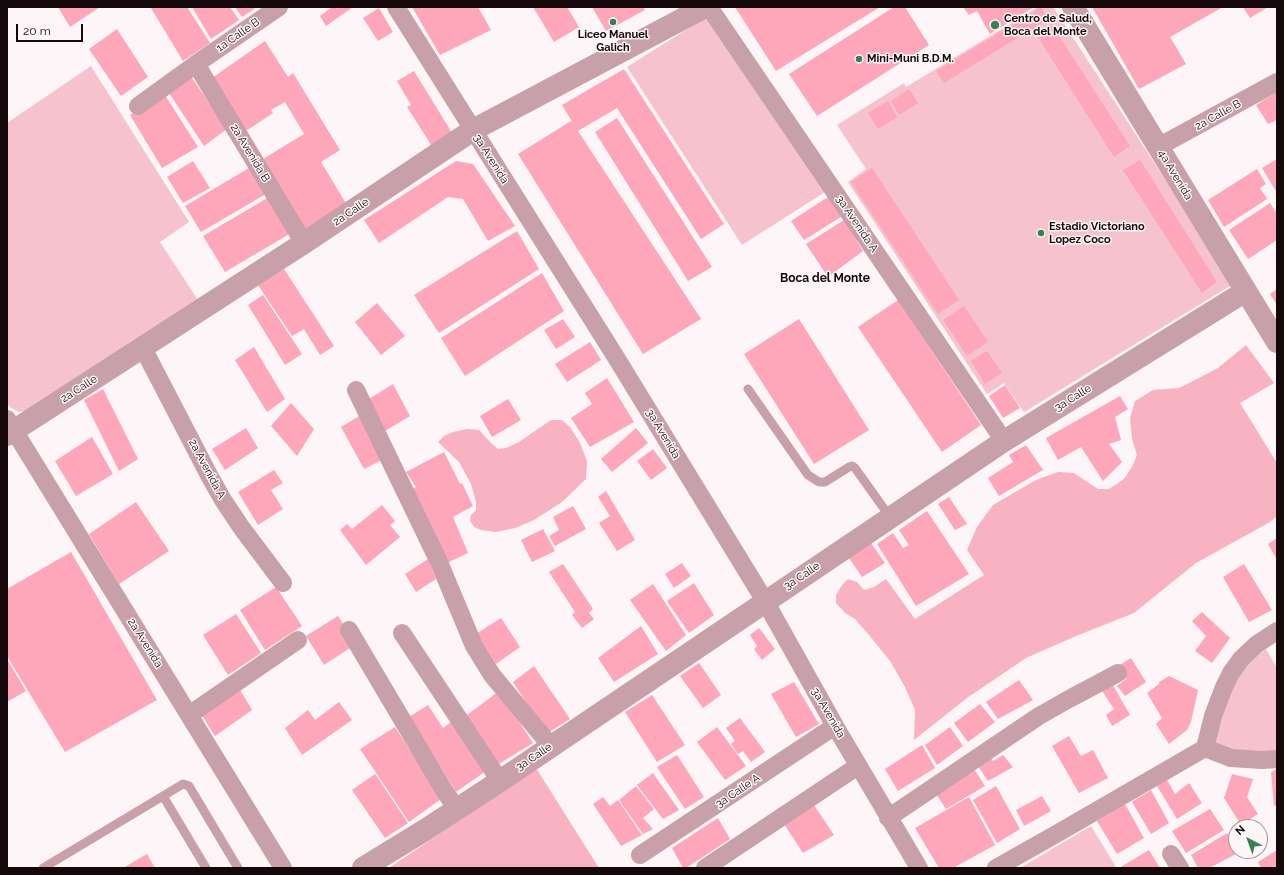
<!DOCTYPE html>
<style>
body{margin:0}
#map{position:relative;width:1284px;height:875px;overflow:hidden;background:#fdf5f7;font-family:Raleway,sans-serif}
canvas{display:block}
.frame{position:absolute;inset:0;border:8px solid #14080b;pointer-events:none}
.north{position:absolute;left:1228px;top:819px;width:40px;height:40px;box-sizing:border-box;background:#fdf5f7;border:1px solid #a09699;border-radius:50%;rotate:319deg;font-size:11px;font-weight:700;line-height:16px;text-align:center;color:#14080b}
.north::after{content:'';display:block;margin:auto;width:14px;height:18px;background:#338354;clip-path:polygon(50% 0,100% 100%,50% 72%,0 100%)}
.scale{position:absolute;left:16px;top:24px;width:67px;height:18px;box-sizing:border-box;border:2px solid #14080b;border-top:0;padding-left:5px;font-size:12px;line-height:14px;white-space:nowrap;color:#14080b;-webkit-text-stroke:3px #fdf5f7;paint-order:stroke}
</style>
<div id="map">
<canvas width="1284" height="875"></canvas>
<div class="frame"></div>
<div class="north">N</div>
<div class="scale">20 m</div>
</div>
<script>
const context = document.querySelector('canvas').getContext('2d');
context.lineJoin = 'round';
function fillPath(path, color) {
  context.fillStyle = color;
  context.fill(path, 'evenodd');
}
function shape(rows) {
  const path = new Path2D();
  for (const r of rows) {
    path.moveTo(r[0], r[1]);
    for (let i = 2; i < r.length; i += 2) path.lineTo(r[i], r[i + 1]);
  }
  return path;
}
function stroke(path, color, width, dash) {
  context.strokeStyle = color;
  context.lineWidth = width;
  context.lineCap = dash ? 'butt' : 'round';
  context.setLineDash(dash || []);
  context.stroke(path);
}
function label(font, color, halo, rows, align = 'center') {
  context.font = font + ' Raleway,sans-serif';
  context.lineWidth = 3;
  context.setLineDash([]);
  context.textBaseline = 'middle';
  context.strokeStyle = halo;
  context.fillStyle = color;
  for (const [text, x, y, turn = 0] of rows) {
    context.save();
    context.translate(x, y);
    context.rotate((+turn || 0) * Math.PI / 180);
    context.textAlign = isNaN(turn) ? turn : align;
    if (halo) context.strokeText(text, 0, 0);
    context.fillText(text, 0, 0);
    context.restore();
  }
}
const green = shape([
 [1038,7,1053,7,1233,284,1024,412,1004,383,987,394,848,182,866,169,837,125,904,83,906,87],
 [708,16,825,192,742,245,627,67],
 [91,66,189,222,160,242,198,300,32,410,19,412,10,407,7,403,7,123],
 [1266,649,1277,668,1277,760,1200,751,1229,689,1247,664],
 [1091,826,1116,867,1113,868,1020,868]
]);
const forest = shape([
 [1246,345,1274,383,1240,403,1277,463,1277,516,1270,522,1234,542,1196,563,1134,613,1076,636,1026,658,967,698,914,740,915,710,905,687,890,661,869,635,855,619,845,613,836,603,836,595,842,585,848,579,857,582,864,590,874,587,886,579,915,619,984,575,967,550,977,527,993,505,1036,480,1058,472,1074,473,1098,489,1109,489,1124,479,1132,467,1137,455,1132,439,1130,418,1135,401,1153,390,1179,388,1195,380,1218,368],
 [551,420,562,420,570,427,580,443,587,461,586,479,562,502,534,520,515,528,496,532,481,530,474,527,470,521,471,515,476,510,476,502,471,484,459,462,438,442,444,436,453,432,467,429,479,430,491,443,498,449,506,448,519,442],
 [536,768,599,868,389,868]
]);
const building = shape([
 [58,7,100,7,70,27],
 [153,7,187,7,210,43,183,61,151,8],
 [192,7,230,7,239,20,211,39],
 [235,7,257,7,242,17],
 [332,7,353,7,326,26,320,16],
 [412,7,478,7,491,30,440,55],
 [533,7,567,7,579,27,554,42],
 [592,7,643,7,645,10,606,31],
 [735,7,880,7,776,71],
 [894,7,905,7,929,45,817,116,789,74],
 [963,7,1034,7,990,34,977,11,969,15],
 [1041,7,1048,19,944,83,936,71],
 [1092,7,1223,7,1170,37,1186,64,1139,89],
 [1243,7,1268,7,1250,18],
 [379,8,393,32,378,41,363,18],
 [1052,25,1130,146,1114,157,1036,34],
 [117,29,148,77,121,96,89,49],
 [265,41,288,77,293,73,340,150,321,162,347,205,306,231,263,159,304,134,285,102,271,110,273,113,246,131,212,78],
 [624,69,724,224,701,239,617,108,578,131,701,319,643,354,518,154,571,121,574,125,562,105],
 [414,71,454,136,433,148,407,107,411,105,397,81],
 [190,75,227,129,204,146,167,90],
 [909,89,918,103,899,115,891,101],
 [1277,92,1277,120,1268,124,1256,105],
 [165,95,198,147,162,168,130,115],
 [888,101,897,117,878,129,868,113],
 [617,118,712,267,688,281,595,132],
 [1277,159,1277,193,1262,168],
 [1140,160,1217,282,1202,293,1123,170],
 [193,161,210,188,183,203,167,177],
 [456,161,473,164,515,226,488,241,463,199,448,197,379,243,364,220],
 [249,168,266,194,201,232,185,206],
 [872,168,959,300,938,314,851,182],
 [1257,169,1266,184,1260,188,1267,199,1224,227,1208,200],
 [269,197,291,233,225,272,203,236],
 [828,197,841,217,804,240,791,221],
 [1270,203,1277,214,1277,240,1248,259,1229,230],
 [844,220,863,251,828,277,806,244],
 [517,231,539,269,439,333,414,295],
 [284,269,334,346,320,355,304,329,292,336,258,285],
 [542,273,564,311,465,376,441,338],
 [1277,289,1277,305,1270,294],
 [263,295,302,354,285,365,248,305],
 [898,300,981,425,942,452,858,327],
 [377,303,405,336,381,355,355,322],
 [964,306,988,342,967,356,943,320],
 [563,319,575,337,556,349,544,330],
 [799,319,869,430,814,464,744,354],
 [590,342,601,360,567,382,555,364],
 [254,347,285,399,267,412,235,360],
 [987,351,1002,373,985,384,971,361],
 [607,378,634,422,590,447,571,418,592,404,585,393],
 [393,384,410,416,385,431,369,399],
 [1005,385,1020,408,1003,418,989,396],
 [103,389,138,459,119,471,84,400],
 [1120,396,1128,409,1115,417,1121,440,1109,444,1122,462,1103,481,1081,447,1058,460,1046,438],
 [508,399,521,420,492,437,480,416],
 [291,403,314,429,297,456,271,426],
 [361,415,382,460,364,469,341,427],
 [246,428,258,448,225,470,212,449],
 [636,428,648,443,612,472,601,459],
 [92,437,113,474,76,496,55,461],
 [1026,445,1043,470,999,496,988,478,1013,462,1009,455],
 [653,449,667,468,651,480,637,461],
 [444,452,460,484,462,483,473,506,453,517,468,553,447,563,413,489,416,487,406,472],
 [274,470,283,483,271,490,283,509,258,525,238,492],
 [606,491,635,540,617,551,599,523,610,516,598,497],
 [949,497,967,524,955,530,938,504],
 [136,502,169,551,119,584,89,534],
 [382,505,395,521,390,525,400,537,366,565,340,530,347,524,352,529],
 [573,506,586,529,555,546,549,536,559,530,553,517],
 [927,511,969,574,916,606,877,544,893,533,903,548,909,545,899,530],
 [543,529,555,551,532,562,521,540],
 [1277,538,1277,557,1276,558,1268,544],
 [871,543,885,563,862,577,849,558],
 [71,552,157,700,65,752,7,656,7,589],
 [428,559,436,579,416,592,405,574],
 [682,563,691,576,674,588,665,574],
 [563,564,593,609,589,613,594,619,582,628,572,615,575,612,549,572],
 [1244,564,1272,610,1249,622,1223,577],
 [694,583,714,615,689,633,667,601],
 [653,584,686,635,666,651,630,600],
 [276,587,302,626,265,650,240,610],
 [1202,612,1230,638,1212,663,1195,651,1206,636,1192,621],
 [236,614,261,653,228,675,203,635],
 [338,616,356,644,324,665,306,636],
 [501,618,520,647,496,664,476,634],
 [641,626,658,654,614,682,598,658],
 [759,628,775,649,762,660,754,649,757,646,750,635],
 [1131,658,1146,682,1125,696,1117,686,1126,679,1118,666],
 [7,659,26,691,7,702],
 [699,663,721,695,703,708,680,676],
 [534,666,570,719,546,734,513,682],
 [1169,676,1198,690,1191,722,1187,730,1169,744,1156,724,1162,718,1147,693,1159,684,1159,682],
 [1019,680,1033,700,998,719,986,702],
 [1110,680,1130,715,1112,726,1106,715,1114,709,1099,686],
 [794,682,819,724,796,737,771,694],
 [239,688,252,710,215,736,201,714],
 [499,691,533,743,497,765,463,718],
 [652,695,685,745,657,762,625,712],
 [339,702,352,720,302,755,285,728,308,710,315,720],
 [980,704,995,722,968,742,954,723],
 [428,705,443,728,455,719,489,769,456,792,409,717],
 [740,718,765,752,751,762,743,751,738,754,731,744,735,741,726,728],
 [395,727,441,799,409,822,360,749],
 [717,727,746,766,725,780,697,742],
 [950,727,963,746,937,765,925,745],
 [1069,736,1081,756,1093,750,1108,778,1079,793,1052,746],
 [922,745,935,768,898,791,885,769],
 [988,752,993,761,1003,755,1013,767,988,781,974,760],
 [677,755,704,797,685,809,657,767],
 [971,764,985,786,946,809,936,794],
 [1277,769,1277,805,1274,806,1271,772],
 [653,773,679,810,663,819,637,785],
 [375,774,408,823,385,838,352,790],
 [1232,774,1253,779,1247,797,1258,814,1241,825,1224,798],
 [1167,780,1175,794,1189,783,1202,803,1177,819,1157,786],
 [636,786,654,809,643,818,653,829,643,834,619,800],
 [996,786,1020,829,997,843,973,800],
 [1151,790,1169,823,1151,834,1132,802],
 [1042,796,1051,811,1024,826,1016,810],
 [603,797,610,806,618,800,642,835,621,846,593,804],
 [969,797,995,845,953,868,939,868,915,828],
 [812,802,834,835,803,853,782,821],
 [1125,804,1144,838,1117,854,1097,821],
 [1210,809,1224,830,1186,853,1172,831],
 [718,818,730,839,686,868,683,868,672,848],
 [1227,833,1238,853,1209,868,1198,868,1191,855],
 [1149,850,1160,868,1119,868],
 [1277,850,1277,868,1261,868,1258,862],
 [147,854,155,868,123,868]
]);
const service = shape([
 [748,389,808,475,819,482,825,482,849,467,852,466,855,468,890,517],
 [163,796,206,868],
 [43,868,183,784,189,786,238,868]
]);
const minor = shape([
 [396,7,617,359,765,601,835,726,919,868],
 [709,7,1004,441],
 [196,64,304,243],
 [138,106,196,64,279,7],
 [1158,147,1277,82],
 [143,348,210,477,223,500,241,527,283,583],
 [356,390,439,562,474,646,492,675,551,746],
 [7,419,283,868],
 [349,630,445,792,457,809],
 [402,633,500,781],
 [189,715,298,640],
 [1205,748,1231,758,1262,760,1277,759],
 [888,818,1039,716,1069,699,1118,673],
 [1171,854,1180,868],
 [640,855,835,726],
 [705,868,858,766],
 [996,868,1058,833,1205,748,1213,716,1224,687,1231,673,1241,659,1257,644,1277,631]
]);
const tertiary = shape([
 [1073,7,1277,342],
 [7,435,304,243,473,130,705,7],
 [363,868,425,830,500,781,1004,441,1246,291]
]);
const markers = [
 [613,22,4,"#338354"],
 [995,25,5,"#338354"],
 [859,59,4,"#338354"],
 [1041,233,4,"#338354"]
];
const poiNames = [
 ["Centro de Salud,",1004,19],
 ["Boca del Monte",1004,32],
 ["Liceo Manuel",613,35,"center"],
 ["Galich",613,48,"center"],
 ["Mini-Muni B.D.M.",867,59],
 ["Estadio Victoriano",1049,227],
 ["Lopez Coco",1049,240]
];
const streetNames = [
 ["1a Calle B",238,35,-35],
 ["2a Calle B",1218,115,-29],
 ["2a Avenida B",250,153,59],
 ["3a Avenida",491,159,58],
 ["4a Avenida",1175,175,59],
 ["2a Calle",351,212,-34],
 ["3a Avenida A",857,224,56],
 ["2a Calle",79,389,-33],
 ["3a Calle",1073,398,-32],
 ["3a Avenida",663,434,59],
 ["2a Avenida A",207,469,62],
 ["3a Calle",802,576,-34],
 ["2a Avenida",145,643,58],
 ["3a Avenida",828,713,60],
 ["3a Calle",534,757,-34],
 ["3a Calle A",738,791,-34]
];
const neighbourhoodNames = [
 ["Boca del Monte",825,278]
];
fillPath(green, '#f6c2cd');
fillPath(forest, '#f9b2c1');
fillPath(building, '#fea6ba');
stroke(service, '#c8a0a9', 9);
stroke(minor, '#c8a0a9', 18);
stroke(tertiary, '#c8a0a9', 22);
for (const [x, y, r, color] of markers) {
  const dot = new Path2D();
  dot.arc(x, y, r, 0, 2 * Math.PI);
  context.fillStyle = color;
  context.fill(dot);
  stroke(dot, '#fdf5f7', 1.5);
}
label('bold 11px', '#14080b', '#fdf5f7', poiNames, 'left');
label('11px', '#14080b', '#fdf5f7', streetNames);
label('bold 12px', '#14080b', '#fdf5f7', neighbourhoodNames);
</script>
